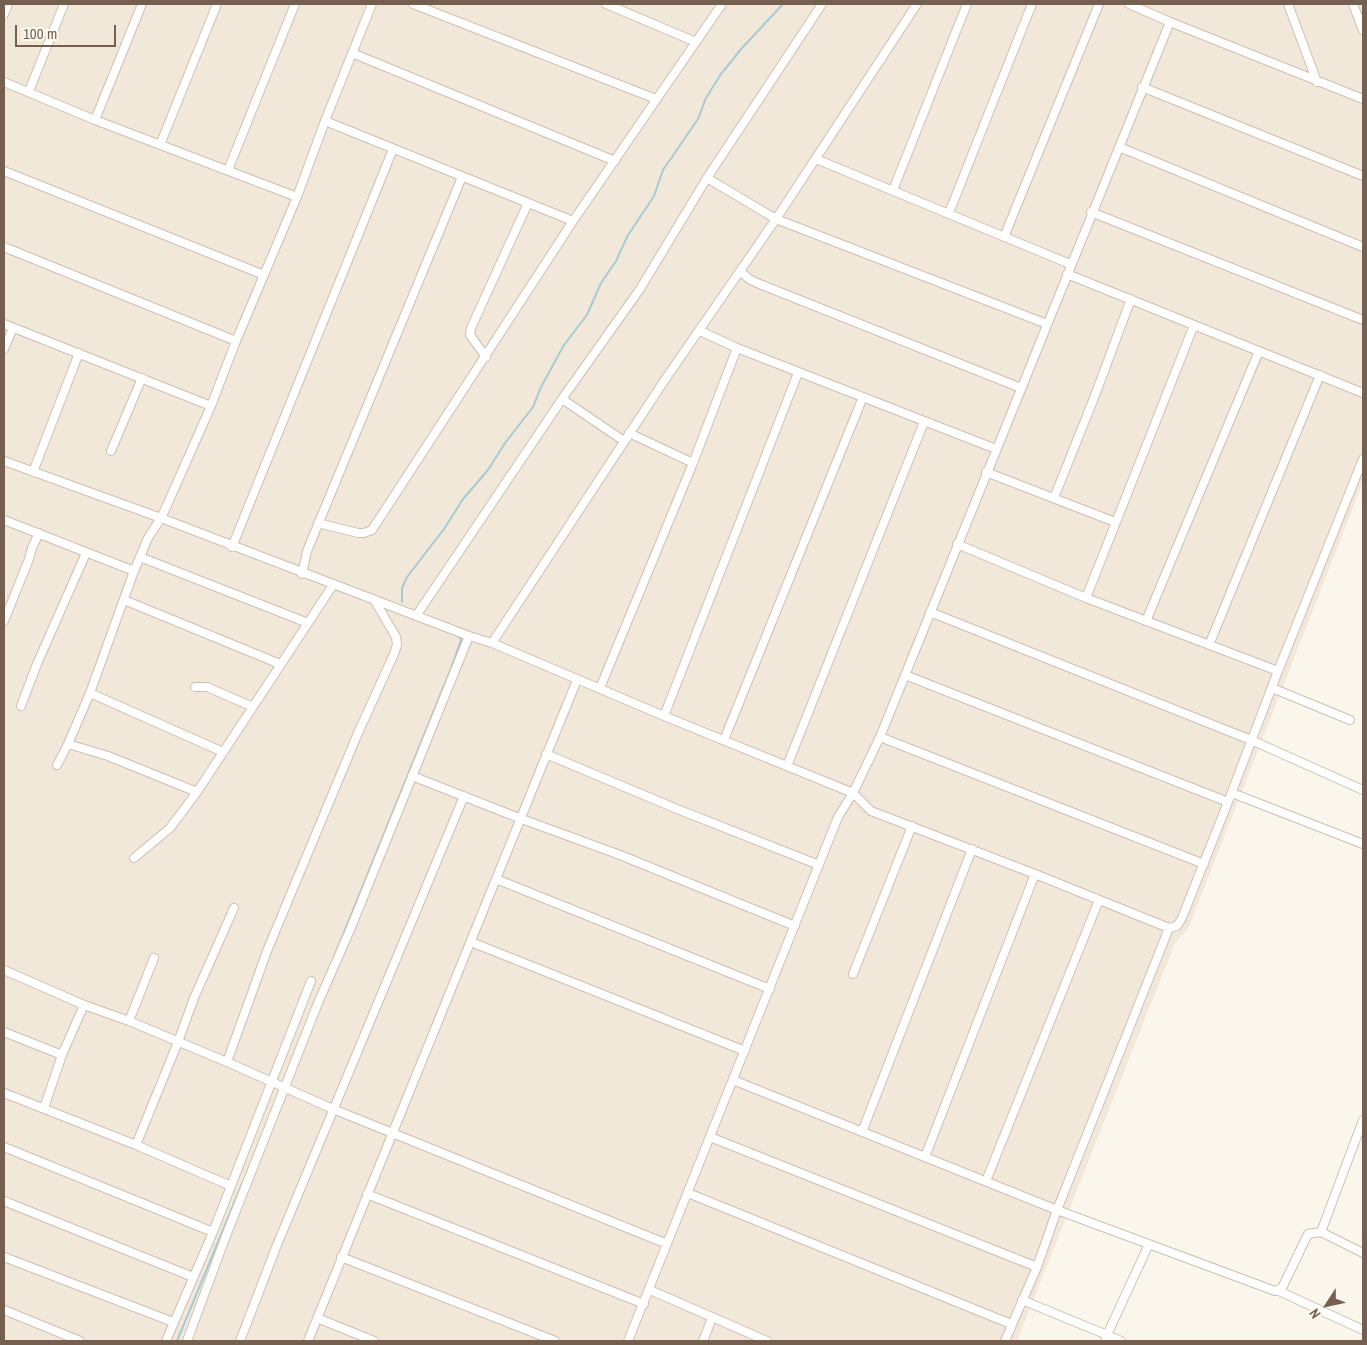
<!DOCTYPE html>
<style>
body{margin:0}
#map{position:relative;width:1367px;height:1345px;overflow:hidden;background:#fbf6eb;font-family:"Archivo Narrow",sans-serif}
canvas{display:block}
.frame{position:absolute;inset:0;border:5px solid #755f4f;pointer-events:none}
.north{position:absolute;left:1302px;top:1280px;width:50px;height:50px;-webkit-text-stroke:4px #fefaf1;paint-order:stroke;rotate:235deg;font-size:14px;font-weight:700;line-height:20px;text-align:center;color:#755f4f}
.north::after{content:'';display:block;margin:auto;width:18px;height:22px;background:#755f4f;clip-path:polygon(50% 0,100% 100%,50% 72%,0 100%)}
.scale{position:absolute;left:15px;top:25px;width:101px;height:22px;box-sizing:border-box;border:2px solid #755f4f;border-top:0;padding-left:6px;font-size:15px;line-height:18px;white-space:nowrap;color:#755f4f;-webkit-text-stroke:4px #fefaf1;paint-order:stroke}
</style>
<div id="map">
<canvas width="1367" height="1345"></canvas>
<div class="frame"></div>
<div class="north">N</div>
<div class="scale">100 m</div>
</div>
<script>
const context = document.querySelector('canvas').getContext('2d');
context.lineJoin = 'round';
function fillPath(path, color) {
  context.fillStyle = color;
  context.fill(path, 'evenodd');
}
function shape(rows) {
  const path = new Path2D();
  for (const r of rows) {
    path.moveTo(r[0], r[1]);
    for (let i = 2; i < r.length; i += 2) path.lineTo(r[i], r[i + 1]);
  }
  return path;
}
function stroke(path, color, width, dash) {
  context.strokeStyle = color;
  context.lineWidth = width;
  context.lineCap = dash ? 'butt' : 'round';
  context.setLineDash(dash || []);
  context.stroke(path);
}
const residential = shape([
 [4,4,1363,4,1363,482,1188,929,1175,943,1017,1341,4,1341]
]);
const stream = shape([
 [402,602,402,588,407,577,444,529,463,499,488,470,505,443,533,407,541,387,564,345,587,315,601,283,616,261,628,235,654,196,663,170,698,119,706,98,721,74,742,48,783,4],
 [334,957,450,671,461,640,458,635],
 [177,1341,242,1184]
]);
const minor = shape([
 [413,4,656,99],
 [606,4,696,42],
 [1129,4,1170,22,1363,99],
 [1288,4,1317,82],
 [1353,4,1363,30],
 [4,14,8,4],
 [352,53,615,161],
 [4,82,95,120,297,197],
 [1142,87,1363,176],
 [29,91,64,4],
 [95,120,142,4],
 [325,121,573,221],
 [160,145,217,4],
 [1119,147,1363,247],
 [816,159,1070,264],
 [228,170,295,4],
 [4,171,264,275],
 [707,178,776,219,1047,324],
 [893,190,967,4],
 [1091,212,1363,320],
 [949,213,1032,4],
 [1004,237,1099,4],
 [4,247,236,341],
 [740,271,749,279,757,283,1021,388],
 [1067,274,1363,393],
 [4,324,211,406],
 [700,331,737,348,996,449],
 [4,349,13,328],
 [486,357,470,335,471,328,528,203],
 [562,399,624,441],
 [629,433,693,463],
 [111,451,142,378],
 [4,461,161,518,469,636,492,643,664,716,853,793,871,811,1035,874,1169,928],
 [33,472,79,353],
 [986,472,1115,522],
 [1054,498,1094,398,1131,299],
 [4,520,134,571,148,538,161,518,168,503,211,406,236,341,297,197,325,121,372,4],
 [318,523,358,533,364,533,372,530,573,221,722,4],
 [957,544,1086,598,1278,671],
 [232,547,393,149],
 [140,557,308,623],
 [302,574,307,551,462,177],
 [1086,598,1194,325],
 [124,600,280,664],
 [930,612,1251,740,1363,790],
 [416,616,562,399,640,289,707,178,822,4],
 [4,621,29,559,32,548,39,533],
 [1146,621,1259,351],
 [492,643,664,381,776,219,917,4],
 [1209,645,1320,375],
 [905,675,1228,802],
 [195,687,207,687,253,707],
 [600,688,693,463,737,348],
 [1272,688,1350,720],
 [90,693,223,752],
 [21,706,37,664,86,553],
 [664,716,798,373],
 [880,737,1204,864],
 [724,740,863,397],
 [68,744,108,756,197,792],
 [546,754,677,809,819,865],
 [57,765,68,744,90,693,134,571],
 [787,766,924,422],
 [412,776,519,818,620,855,795,926],
 [1232,793,1363,844],
 [134,858,170,828,197,792,333,585],
 [496,879,770,989],
 [471,942,745,1051],
 [4,970,84,1005,129,1021,227,1062,333,1109,667,1244],
 [853,974,912,826],
 [129,1021,154,958],
 [4,1032,62,1055],
 [227,1062,267,951,358,733,394,654,397,645,396,637,375,601],
 [733,1080,1057,1210,1275,1291,1282,1288,1308,1234,1321,1232,1363,1120],
 [4,1093,136,1145,231,1186],
 [44,1108,62,1055,84,1005],
 [862,1132,972,849],
 [710,1137,1037,1267],
 [136,1145,178,1042,194,998,234,908],
 [4,1147,213,1232],
 [925,1157,1035,874],
 [986,1181,1099,900],
 [688,1193,1011,1324],
 [367,1194,644,1304],
 [4,1201,193,1277],
 [1321,1232,1363,1253],
 [4,1257,173,1322],
 [341,1257,555,1341],
 [650,1290,767,1341],
 [1279,1291,1363,1330],
 [1022,1300,1107,1335,1105,1341],
 [4,1310,80,1341],
 [317,1318,374,1341],
 [166,1341,213,1232,311,981],
 [187,1341,226,1236,318,1003,350,930,469,636],
 [240,1341,277,1245,464,796],
 [308,1341,577,680],
 [628,1341,838,817,853,793,880,737,1170,22],
 [703,1341,712,1318],
 [1005,1341,1037,1267,1057,1210,1169,928,1177,926,1182,918,1228,802,1278,671,1363,459],
 [1121,1341,1107,1335,1149,1244]
]);
fillPath(residential, '#f2e8da');
stroke(stream, '#a7cbd5', 2);
stroke(minor, '#cdbfb1', 10);
stroke(minor, '#fff', 8);
</script>
